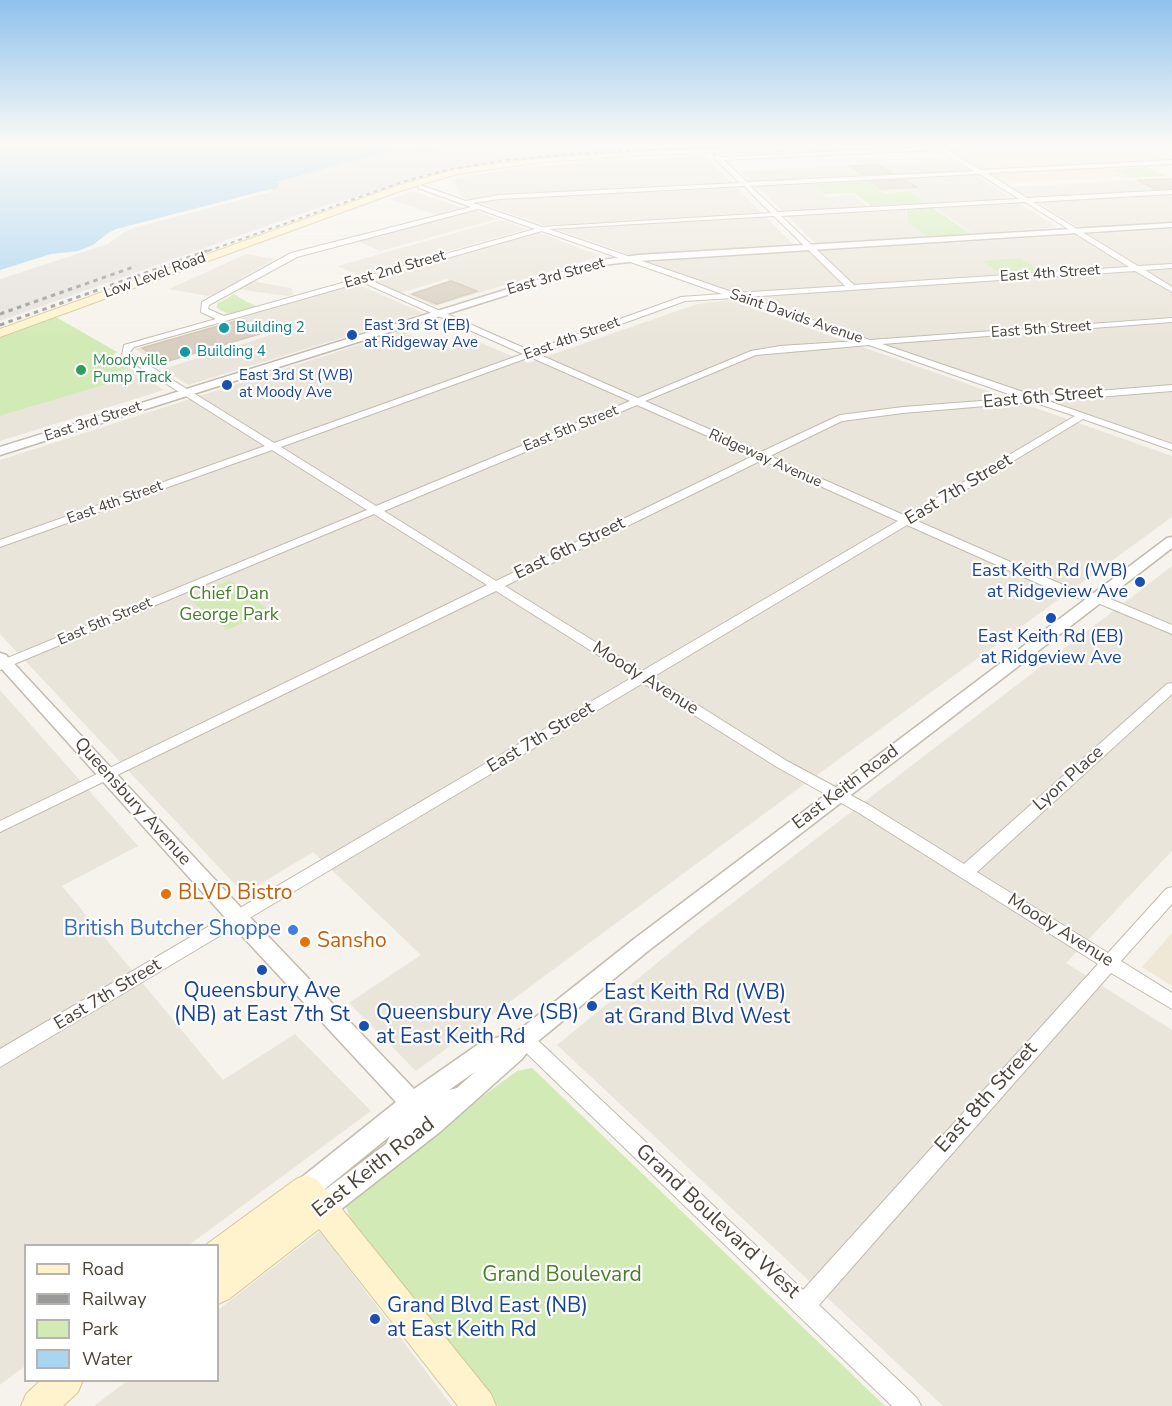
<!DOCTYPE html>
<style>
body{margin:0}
#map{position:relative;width:1172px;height:1406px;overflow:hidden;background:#f6f3ec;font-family:"Nunito Sans",sans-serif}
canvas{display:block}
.legend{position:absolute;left:24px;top:1244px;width:195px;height:138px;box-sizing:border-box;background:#fff;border:2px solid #b7b4b0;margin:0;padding:8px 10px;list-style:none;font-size:18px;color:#4b4439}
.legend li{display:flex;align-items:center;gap:12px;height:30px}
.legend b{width:30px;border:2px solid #b7b4b0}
</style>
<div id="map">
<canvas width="1172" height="1406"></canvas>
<ul class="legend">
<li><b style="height:8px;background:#fff3cd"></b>Road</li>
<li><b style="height:8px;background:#9a9a9a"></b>Railway</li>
<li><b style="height:16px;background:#d2eab5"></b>Park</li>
<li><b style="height:16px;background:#a9d4f2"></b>Water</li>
</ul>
</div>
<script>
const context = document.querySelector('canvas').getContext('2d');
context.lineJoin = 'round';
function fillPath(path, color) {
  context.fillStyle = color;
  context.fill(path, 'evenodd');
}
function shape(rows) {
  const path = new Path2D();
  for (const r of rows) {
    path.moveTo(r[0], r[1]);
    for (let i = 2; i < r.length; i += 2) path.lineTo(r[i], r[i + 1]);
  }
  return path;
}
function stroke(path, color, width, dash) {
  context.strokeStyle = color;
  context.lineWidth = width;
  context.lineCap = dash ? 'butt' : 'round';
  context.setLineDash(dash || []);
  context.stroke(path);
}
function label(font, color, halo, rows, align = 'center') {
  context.font = font + ' "Nunito Sans",sans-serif';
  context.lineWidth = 4.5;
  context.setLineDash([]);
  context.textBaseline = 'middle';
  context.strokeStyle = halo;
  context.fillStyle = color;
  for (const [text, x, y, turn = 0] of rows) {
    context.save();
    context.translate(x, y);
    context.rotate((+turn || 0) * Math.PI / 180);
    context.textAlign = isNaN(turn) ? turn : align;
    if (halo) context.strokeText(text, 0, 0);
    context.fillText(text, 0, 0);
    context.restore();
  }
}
const residential = shape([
 [704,155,793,244,631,255,462,197,454,183,457,178,523,167],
 [953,161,1057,227,973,234,910,191,884,192,862,176,809,179,827,197,854,195,874,212,906,210,907,222,927,238,816,244,741,171],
 [1172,178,1172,222,1088,228,1076,226,1011,187],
 [413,191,462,208,437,215,389,199],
 [474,210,498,219,380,251,356,241],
 [501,220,527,229,361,276,337,266],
 [1172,229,1172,443,650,263,662,261],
 [537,232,601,256,435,306,408,294,450,280,447,279,400,293,371,281],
 [246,254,276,259,240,279,291,288,294,294,288,296,228,288,208,296,169,289],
 [357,284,423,313,188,385,163,369,274,334,269,331,160,364,135,349],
 [729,300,1172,456,1172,517,791,794,416,1071,349,1003,421,955,313,852,244,894,0,634,0,460,402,331,440,350,472,339,528,363,697,304],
 [130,368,164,390,0,441,0,416,106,384,98,378],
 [1172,566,1172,851,1066,963,1172,1030,1172,1406,943,1406,557,1045,701,927],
 [0,690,138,846,62,886,223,1080,295,1034,371,1111,189,1245,26,1246,25,1366,0,1385],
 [320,1231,452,1406,94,1406,127,1381,218,1380,218,1310]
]);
const commercial = shape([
 [1052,145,1163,145,1172,149,1172,159,1103,164,1130,177,1004,183,951,150]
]);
const industrial = shape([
 [455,145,740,145,607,152,503,161,431,174,369,194,320,207,0,321,0,279,108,244,124,232,168,216,275,182,399,149,417,153,428,152]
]);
const education = shape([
 [1172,933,1172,986,1142,967]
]);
const green = shape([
 [1147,167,1166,176,1130,178,1112,169],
 [868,181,885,193,910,191,927,203,871,206,854,193,825,194,813,184],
 [933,208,973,235,928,238,907,222,907,210],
 [1020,258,1039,271,1001,274,983,261],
 [234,294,247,302,257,306,228,314,217,308,217,304],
 [56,317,117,352,111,357,130,368,98,378,107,384,0,416,0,338],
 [230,580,270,611,227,630,188,598],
 [532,1068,885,1406,498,1406,351,1221,346,1207,348,1199,439,1128,517,1071]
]);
const water = shape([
 [0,145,454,145,428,152,416,153,399,149,276,182,279,184,275,190,119,230,103,243,78,252,55,255,0,272]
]);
const pier = shape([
 [271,189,274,191,122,231,102,245,88,250,51,258,0,274,0,270,51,254,78,251,93,245,108,233,116,229]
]);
const building = shape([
 [877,164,892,173,861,174,849,166,877,164],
 [1172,179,1172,188,1154,189,1138,180,1172,179],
 [905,180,917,187,881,189,871,182,905,180],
 [451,281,477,291,437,304,412,294,451,281],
 [243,319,263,333,165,362,142,348,243,319]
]);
const minor = shape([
 [966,145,998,145,946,149,981,170,1172,160,1172,164,987,173,1027,198,1172,190,1172,194,1033,202,1138,266,1172,264,1172,268,1145,270,1172,287,1172,292,1135,271,746,297,870,340,1172,318,1172,322,882,344,1035,396,1172,385,1172,391,1048,401,1172,444,1172,450,1083,419,915,520,1070,588,1101,595,1172,625,1172,634,1093,601,1062,594,907,525,653,677,787,761,869,805,964,864,1167,684,1172,683,1172,694,977,872,1108,953,1166,889,1172,887,1172,904,1121,961,1172,993,1172,1009,1111,973,819,1305,917,1398,921,1406,892,1406,518,1045,515,1039,518,1033,524,1031,530,1033,803,1290,1098,964,859,813,777,767,643,683,0,1067,0,1049,633,677,496,591,0,832,0,821,487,585,374,514,0,670,0,661,367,510,272,450,0,547,0,540,265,446,122,356,124,345,216,319,201,312,202,302,291,253,471,207,418,188,420,185,466,201,499,195,740,183,716,160,714,155,720,157,966,145],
 [937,150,974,171,747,182,724,160,937,150],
 [979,174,1019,199,778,212,750,186,979,174],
 [744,186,771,213,542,227,473,203,499,199,744,186],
 [1025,202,1129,267,854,285,781,216,1025,202],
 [478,209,535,229,224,316,208,309,209,305,297,257,478,209],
 [774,216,845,286,735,293,549,229,774,216],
 [542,231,722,294,681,297,531,351,370,280,542,231],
 [362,282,523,354,274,443,129,353,134,347,362,282],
 [733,298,857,341,780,346,751,351,638,398,538,354,685,301,733,298],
 [869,345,1020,398,903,407,840,415,761,452,645,401,756,355,869,345],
 [530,357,630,401,376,506,281,447,530,357],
 [1033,402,1075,416,906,516,770,456,842,421,903,413,1033,402],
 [637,405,753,456,496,581,384,511,637,405],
 [762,460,898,521,642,671,505,586,762,460]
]);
const tertiary = shape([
 [1166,145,1172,145,1172,148,1167,146,1166,145],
 [1172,223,1172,227,638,261,602,265,0,455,0,447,601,260,638,255,1172,223],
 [1172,537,1172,548,648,951,532,1046,522,1059,440,1132,331,1217,322,1220,313,1217,309,1208,313,1199,386,1144,390,1136,315,1197,306,1201,297,1197,293,1189,297,1181,396,1102,231,924,0,667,0,653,6,655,245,912,414,1089,480,1043,518,1031,634,939,1167,538,1172,537],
 [476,1071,457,1088,449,1090,476,1071]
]);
const secondary = shape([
 [840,145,917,145,913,147,648,155,543,162,457,174,403,190,0,337,0,329,397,186,456,169,543,158,648,151,840,145],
 [925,145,935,145,926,151,920,151,920,147,925,145],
 [306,1175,316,1179,333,1198,491,1394,496,1406,458,1406,319,1229,229,1299,218,1304,218,1246,207,1244,296,1179,306,1175],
 [41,1380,83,1380,78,1392,63,1406,21,1406,26,1394,41,1380]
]);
const railFar1 = shape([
 [208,251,402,182,446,170,507,160,584,153,760,145]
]);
const rail = shape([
 [0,314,136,266],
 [0,325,212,249]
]);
const markers = [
 [224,328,6,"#0f9aa8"],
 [352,335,6,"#1a4fb4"],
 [185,352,6,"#0f9aa8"],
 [81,370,6,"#2e9e5b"],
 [227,385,6,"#1a4fb4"],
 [1140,582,6,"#1a4fb4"],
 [1051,618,6,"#1a4fb4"],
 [166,894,6,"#e8710a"],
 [293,930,6,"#3f7fe0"],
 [305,942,6,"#e8710a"],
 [262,970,6,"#1a4fb4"],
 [592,1006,6,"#1a4fb4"],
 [364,1026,6,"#1a4fb4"],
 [375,1319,6,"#1a4fb4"]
];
const farStreetnames = [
 ["East 2nd Street",395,270,-16],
 ["East 4th Street",1050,274,-4],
 ["Low Level Road",155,276,-20],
 ["East 3rd Street",556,277,-16],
 ["Saint Davids Avenue",796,317,19],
 ["East 5th Street",1041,330,-4],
 ["East 4th Street",572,339,-20],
 ["East 3rd Street",93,422,-18],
 ["East 5th Street",571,429,-22],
 ["Ridgeway Avenue",765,459,24],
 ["East 4th Street",115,503,-20],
 ["East 5th Street",105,622,-23]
];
const farTransitnames = [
 ["East 3rd St (EB)",364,326],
 ["at Ridgeway Ave",364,343],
 ["East 3rd St (WB)",239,376],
 ["at Moody Ave",239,393]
];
const farCulturenames = [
 ["Building 2",236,328],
 ["Building 4",197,352]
];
const farLeisurenames = [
 ["Moodyville",93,361],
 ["Pump Track",93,378]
];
const streetNames = [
 ["East 6th Street",1043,398,-5],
 ["East 7th Street",959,490,-31],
 ["East 6th Street",570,549,-26],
 ["Moody Avenue",645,679,32],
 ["East 7th Street",541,738,-31],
 ["Lyon Place",1069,779,-42],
 ["East Keith Road",846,788,-37],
 ["Queensbury Avenue",132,802,48],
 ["Moody Avenue",1060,931,32],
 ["East 7th Street",108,995,-31]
];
const transitNames = [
 ["East Keith Rd (WB)",1128,572],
 ["at Ridgeview Ave",1128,593],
 ["East Keith Rd (EB)",1051,638,"center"],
 ["at Ridgeview Ave",1051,659,"center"]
];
const parkNames = [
 ["Chief Dan",229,595],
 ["George Park",229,616]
];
const nearFoodnames = [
 ["BLVD Bistro",178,894],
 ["Sansho",317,942]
];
const nearShopnames = [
 ["British Butcher Shoppe",281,930]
];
const nearTransitnames = [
 ["Queensbury Ave",262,992,"center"],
 ["(NB) at East 7th St",262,1016,"center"],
 ["East Keith Rd (WB)",604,994],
 ["at Grand Blvd West",604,1018],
 ["Queensbury Ave (SB)",376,1014],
 ["at East Keith Rd",376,1038],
 ["Grand Blvd East (NB)",387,1307],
 ["at East Keith Rd",387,1331]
];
const nearStreetnames = [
 ["East 8th Street",987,1098,-48],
 ["East Keith Road",374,1168,-38],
 ["Grand Boulevard West",717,1222,43]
];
const nearParknames = [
 ["Grand Boulevard",562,1276]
];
fillPath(residential, '#eae5da');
fillPath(commercial, '#f7ead8');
fillPath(industrial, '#e6e2dd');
fillPath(education, '#efe8d6');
fillPath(green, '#d2eab5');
fillPath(water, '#a9d4f2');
fillPath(pier, '#f6f3ec');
fillPath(building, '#d8cfc1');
stroke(building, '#d3c7b4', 1.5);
stroke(minor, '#c2bbae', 2);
stroke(tertiary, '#c2bbae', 3);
stroke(secondary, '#d6c79b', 2);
fillPath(minor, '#fff');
fillPath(tertiary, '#fff');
fillPath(secondary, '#fff3cd');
stroke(railFar1, '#9a9a9a', 2, [4, 4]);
stroke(rail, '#9a9a9a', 3, [4.5, 4.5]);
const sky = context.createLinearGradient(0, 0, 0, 342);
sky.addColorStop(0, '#8fc1ec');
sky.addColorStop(0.42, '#fbfaf6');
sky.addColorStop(1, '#fbfaf600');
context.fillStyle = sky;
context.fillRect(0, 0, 1172, 342);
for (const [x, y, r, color] of markers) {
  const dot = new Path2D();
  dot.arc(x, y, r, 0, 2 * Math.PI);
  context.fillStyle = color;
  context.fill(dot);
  stroke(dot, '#fff', 2);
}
label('15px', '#4b4439', '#fff', farStreetnames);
label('15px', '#164399', '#fff', farTransitnames, 'left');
label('15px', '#0d838f', '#fff', farCulturenames, 'left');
label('15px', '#27864d', '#fff', farLeisurenames, 'left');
label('18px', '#4b4439', '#fff', streetNames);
label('18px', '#164399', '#fff', transitNames, 'right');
label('18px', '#4a7f2a', '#fff', parkNames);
label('21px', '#c56008', '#fff', nearFoodnames, 'left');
label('21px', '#366cbe', '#fff', nearShopnames, 'right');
label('21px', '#164399', '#fff', nearTransitnames, 'left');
label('21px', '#4b4439', '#fff', nearStreetnames);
label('21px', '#4a7f2a', '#fff', nearParknames);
</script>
